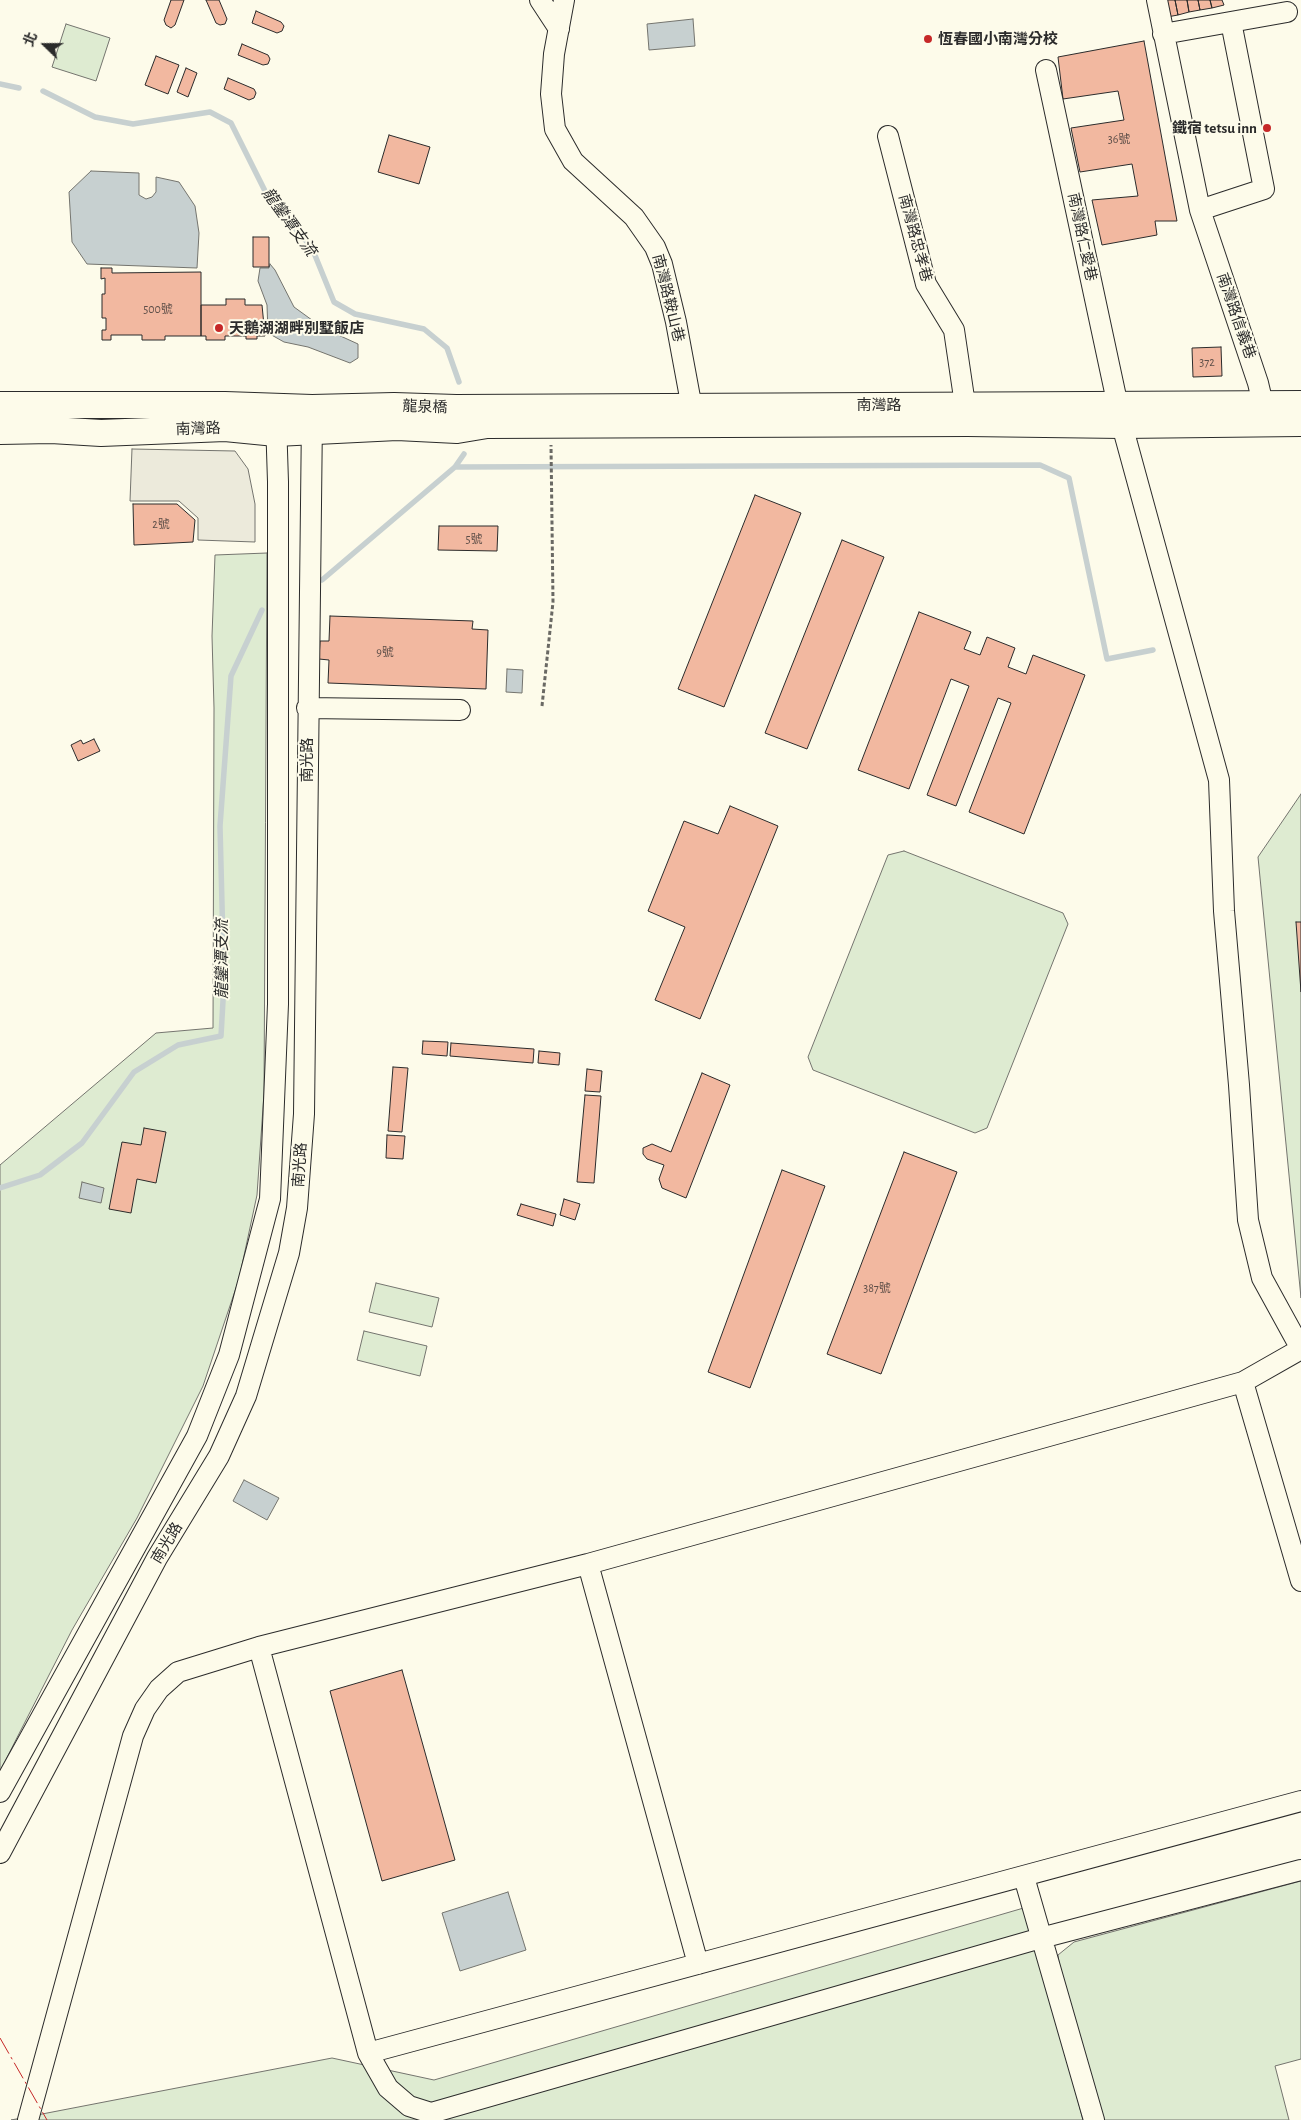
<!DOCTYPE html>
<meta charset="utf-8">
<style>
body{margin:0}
#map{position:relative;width:1301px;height:2120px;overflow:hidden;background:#fdfbea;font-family:"Alegreya Sans","Noto Sans TC",sans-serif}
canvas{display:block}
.north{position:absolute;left:20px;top:20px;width:50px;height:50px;-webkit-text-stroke:4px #fdfbea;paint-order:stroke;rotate:292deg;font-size:14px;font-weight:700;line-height:20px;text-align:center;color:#2b2b2b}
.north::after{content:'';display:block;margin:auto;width:18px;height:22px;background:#2b2b2b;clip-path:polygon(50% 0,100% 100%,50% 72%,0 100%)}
</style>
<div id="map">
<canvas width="1301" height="2120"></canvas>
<div class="north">北</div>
</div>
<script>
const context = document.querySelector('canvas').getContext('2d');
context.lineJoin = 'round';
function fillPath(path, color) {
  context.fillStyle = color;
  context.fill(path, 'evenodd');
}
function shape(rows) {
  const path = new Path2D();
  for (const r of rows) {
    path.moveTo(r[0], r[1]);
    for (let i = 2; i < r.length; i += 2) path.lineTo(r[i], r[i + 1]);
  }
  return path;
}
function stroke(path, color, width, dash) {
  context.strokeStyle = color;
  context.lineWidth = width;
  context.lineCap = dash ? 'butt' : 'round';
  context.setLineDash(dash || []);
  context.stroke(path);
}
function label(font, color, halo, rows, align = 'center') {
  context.font = font + ' "Alegreya Sans","Noto Sans TC",sans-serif';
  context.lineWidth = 4;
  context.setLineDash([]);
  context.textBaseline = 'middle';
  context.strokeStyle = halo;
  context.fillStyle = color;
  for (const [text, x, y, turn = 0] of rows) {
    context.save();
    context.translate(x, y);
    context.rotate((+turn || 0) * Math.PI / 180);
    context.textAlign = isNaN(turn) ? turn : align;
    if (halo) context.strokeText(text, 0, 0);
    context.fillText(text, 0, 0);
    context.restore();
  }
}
const green = shape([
 [66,24,110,38,96,81,52,67,66,24],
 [267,553,264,1093,257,1195,239,1279,203,1386,137,1518,72,1630,0,1771,0,1165,156,1033,213,1028,214,708,212,636,215,555,267,553],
 [1301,794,1301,1298,1258,857,1301,794],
 [904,851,1063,913,1068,924,987,1128,975,1133,813,1070,808,1057,888,855,904,851],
 [376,1283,439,1298,432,1327,369,1312,376,1283],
 [364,1331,427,1346,420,1376,357,1360,364,1331],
 [1301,1881,1301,2059,1275,2066,1289,2120,1099,2120,1061,1978,1058,1955,1074,1942,1301,1881],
 [1027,1907,1083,2120,11,2120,332,2058,434,2080,1027,1907]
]);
const parking = shape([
 [132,449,235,451,248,469,255,504,255,542,198,540,198,518,179,501,130,501,132,449]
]);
const water = shape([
 [693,19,695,46,649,50,647,24,693,19],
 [91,171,139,173,139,195,146,199,152,197,156,192,156,177,179,182,195,206,199,233,197,268,87,264,72,242,69,192,91,171],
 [270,264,275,270,294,307,323,328,358,344,358,358,350,363,308,347,284,342,268,333,267,305,258,281,260,268,269,268,270,264],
 [507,669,523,670,522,693,506,692,507,669],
 [82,1182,104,1188,101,1203,79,1198,82,1182],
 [244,1480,279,1498,267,1520,233,1501,244,1480],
 [508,1892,526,1950,460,1971,442,1913,508,1892]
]);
const stream = shape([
 [0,84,19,88],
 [43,91,95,117,133,124,210,112,231,123,267,195,312,248,334,302,355,314,424,329,447,348,459,382],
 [455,467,1040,465,1069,478,1107,659,1153,650],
 [322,580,455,467,464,454],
 [0,1188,40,1175,82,1143,134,1072,178,1045,221,1036,224,983,220,826,231,676,262,610]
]);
const building = shape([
 [171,0,184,0,175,25,171,28,166,25,164,20,171,0],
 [206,0,219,0,227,19,225,24,220,25,216,23,206,0],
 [1163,0,1175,0,1178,15,1167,17,1163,0],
 [1175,0,1187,0,1189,12,1178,15,1175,0],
 [1187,0,1198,0,1200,10,1189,12,1187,0],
 [1198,0,1210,0,1212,8,1200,10,1198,0],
 [1210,0,1222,0,1224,5,1212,8,1210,0],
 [256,11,281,22,284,26,282,31,277,33,252,23,256,11],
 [1144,41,1177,221,1155,221,1157,235,1102,245,1092,200,1138,196,1132,164,1080,172,1071,128,1124,120,1118,91,1063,99,1058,57,1144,41],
 [242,44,268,55,270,59,268,64,263,65,238,55,242,44],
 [156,56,179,65,168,94,145,85,156,56],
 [186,68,197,73,188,97,177,92,186,68],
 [228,78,254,89,256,93,254,98,249,100,224,89,228,78],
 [389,135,430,147,419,184,378,172,389,135],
 [253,237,269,237,269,267,253,267,253,237],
 [101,268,112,268,112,273,201,272,201,336,165,336,165,340,142,340,142,335,111,335,111,340,102,340,102,330,106,330,106,318,102,318,102,294,105,294,105,278,101,279,101,268],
 [226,299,245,299,245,305,262,305,265,336,257,336,257,339,246,339,246,336,225,336,225,340,206,340,206,336,201,336,201,305,226,305,226,299],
 [1221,347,1222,376,1193,377,1192,348,1221,347],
 [755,495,801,513,724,707,678,689,755,495],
 [133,504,177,504,195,520,193,542,134,545,133,504],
 [439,526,498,526,497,551,438,550,439,526],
 [842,540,884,557,807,749,765,733,842,540],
 [919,612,971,632,964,649,980,655,987,637,1015,648,1008,667,1026,674,1033,655,1085,675,1024,834,969,812,1011,703,998,698,956,806,927,795,969,686,951,679,909,789,858,770,919,612],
 [330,616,473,621,472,629,488,630,486,689,328,683,329,660,319,659,320,641,329,641,330,616],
 [94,739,100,751,78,761,71,745,81,740,83,744,94,739],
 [730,806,778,826,700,1019,655,1000,685,927,648,911,684,821,718,834,730,806],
 [1296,922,1301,922,1301,992,1296,922],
 [423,1041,448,1042,447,1056,422,1054,423,1041],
 [451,1043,534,1049,533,1063,450,1056,451,1043],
 [539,1051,560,1053,559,1065,538,1063,539,1051],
 [393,1067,408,1068,402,1132,388,1131,393,1067],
 [587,1069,602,1071,600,1092,585,1091,587,1069],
 [702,1073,730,1085,686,1198,662,1188,659,1179,664,1165,647,1159,643,1154,643,1148,652,1144,671,1152,702,1073],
 [585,1095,601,1096,594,1183,577,1182,585,1095],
 [144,1128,166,1132,156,1183,137,1179,131,1213,109,1209,122,1142,141,1145,144,1128],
 [387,1135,405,1136,403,1159,386,1158,387,1135],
 [904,1152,957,1172,881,1374,827,1354,904,1152],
 [782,1170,825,1186,750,1388,708,1372,782,1170],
 [564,1199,580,1204,575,1220,560,1215,564,1199],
 [521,1204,556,1214,553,1226,517,1215,521,1204],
 [402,1670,455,1860,382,1881,330,1691,402,1670]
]);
const path = shape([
 [542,706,553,602,551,445]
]);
const minor = shape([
 [540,0,559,29],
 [564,0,554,54,551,94,555,129,573,161,634,217,655,247,662,264,676,322,694,419],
 [1157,0,1200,210,1258,383,1266,417],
 [1163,34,1287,12],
 [888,136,926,284,954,330,967,418],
 [1200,210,1264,189,1231,22],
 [307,708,460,710],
 [1243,1382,1301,1581],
 [588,1564,698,1964],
 [259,1647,368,2053,388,2088,409,2106,431,2113,1041,1938,1301,1870],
 [0,1792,197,1436,229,1355,270,1199,278,1004,278,482,276,420],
 [0,1853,157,1558,219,1456,246,1396,289,1253,297,1208,304,1114,312,417],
 [1024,1877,1094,2120],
 [368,2053,1301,1801],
 [28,2120,133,1736,145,1709,159,1689,178,1672,259,1647,588,1564,1243,1382,1301,1349,1262,1278,1248,1220,1239,1085,1224,911,1219,780,1122,425,1046,70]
]);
const major = shape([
 [0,405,225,405,312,408,394,406,456,408,1301,404],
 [0,431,51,430,101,433,225,428,276,433,397,427,457,430,487,425,967,423,1122,425,1301,423]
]);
const power = shape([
 [0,2038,47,2120]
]);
const markers = [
 [928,39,5,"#c62828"],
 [1267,128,5,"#c62828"],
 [219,328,5,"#c62828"]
];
const numberNames = [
 ["36號",1119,139],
 ["500號",158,309],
 ["372",1207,362],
 ["2號",161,524],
 ["5號",474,539],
 ["9號",385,652],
 ["387號",877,1288]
];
const poiNames = [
 ["恆春國小南灣分校",938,39],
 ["鐵宿 tetsu inn",1257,128,"right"],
 ["天鵝湖湖畔別墅飯店",229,328]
];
const streetNames = [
 ["南灣路仁愛巷",1082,237,78],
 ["南灣路忠孝巷",915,238,75],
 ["南灣路鞍山巷",668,298,76],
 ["南灣路信義巷",1236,316,71],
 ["南灣路",879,405],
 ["龍泉橋",425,407,2],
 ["南灣路",198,429,-2],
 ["南光路",307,760,-90],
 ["南光路",300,1165,-86],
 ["南光路",167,1543,-59]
];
const waterNames = [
 ["龍鑾潭支流",289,222,54],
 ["龍鑾潭支流",222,959,-90]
];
fillPath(green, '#deebd1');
stroke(green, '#74746e', 1);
fillPath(parking, '#eceadb');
stroke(parking, '#74746e', 1);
fillPath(water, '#c7d0d0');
stroke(water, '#74746e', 1);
stroke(stream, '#c7d0d0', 5.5);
fillPath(building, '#f2b8a0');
stroke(building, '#2b2b2b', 1);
stroke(minor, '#2b2b2b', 22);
stroke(major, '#2b2b2b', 28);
stroke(path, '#6a6964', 3, [4, 2.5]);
stroke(minor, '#fdfbea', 20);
stroke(major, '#fdfbea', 26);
stroke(power, '#c62828', 1, [18, 4, 2.5, 4]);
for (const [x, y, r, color] of markers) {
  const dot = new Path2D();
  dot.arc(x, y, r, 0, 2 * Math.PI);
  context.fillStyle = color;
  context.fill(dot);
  stroke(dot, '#fdfbea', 2);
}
label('12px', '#5d4e48', null, numberNames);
label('bold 15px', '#2b2b2b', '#fdfbea', poiNames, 'left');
label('15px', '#2b2b2b', '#fdfbea', streetNames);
label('italic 16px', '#2b2b2b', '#fdfbea', waterNames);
</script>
